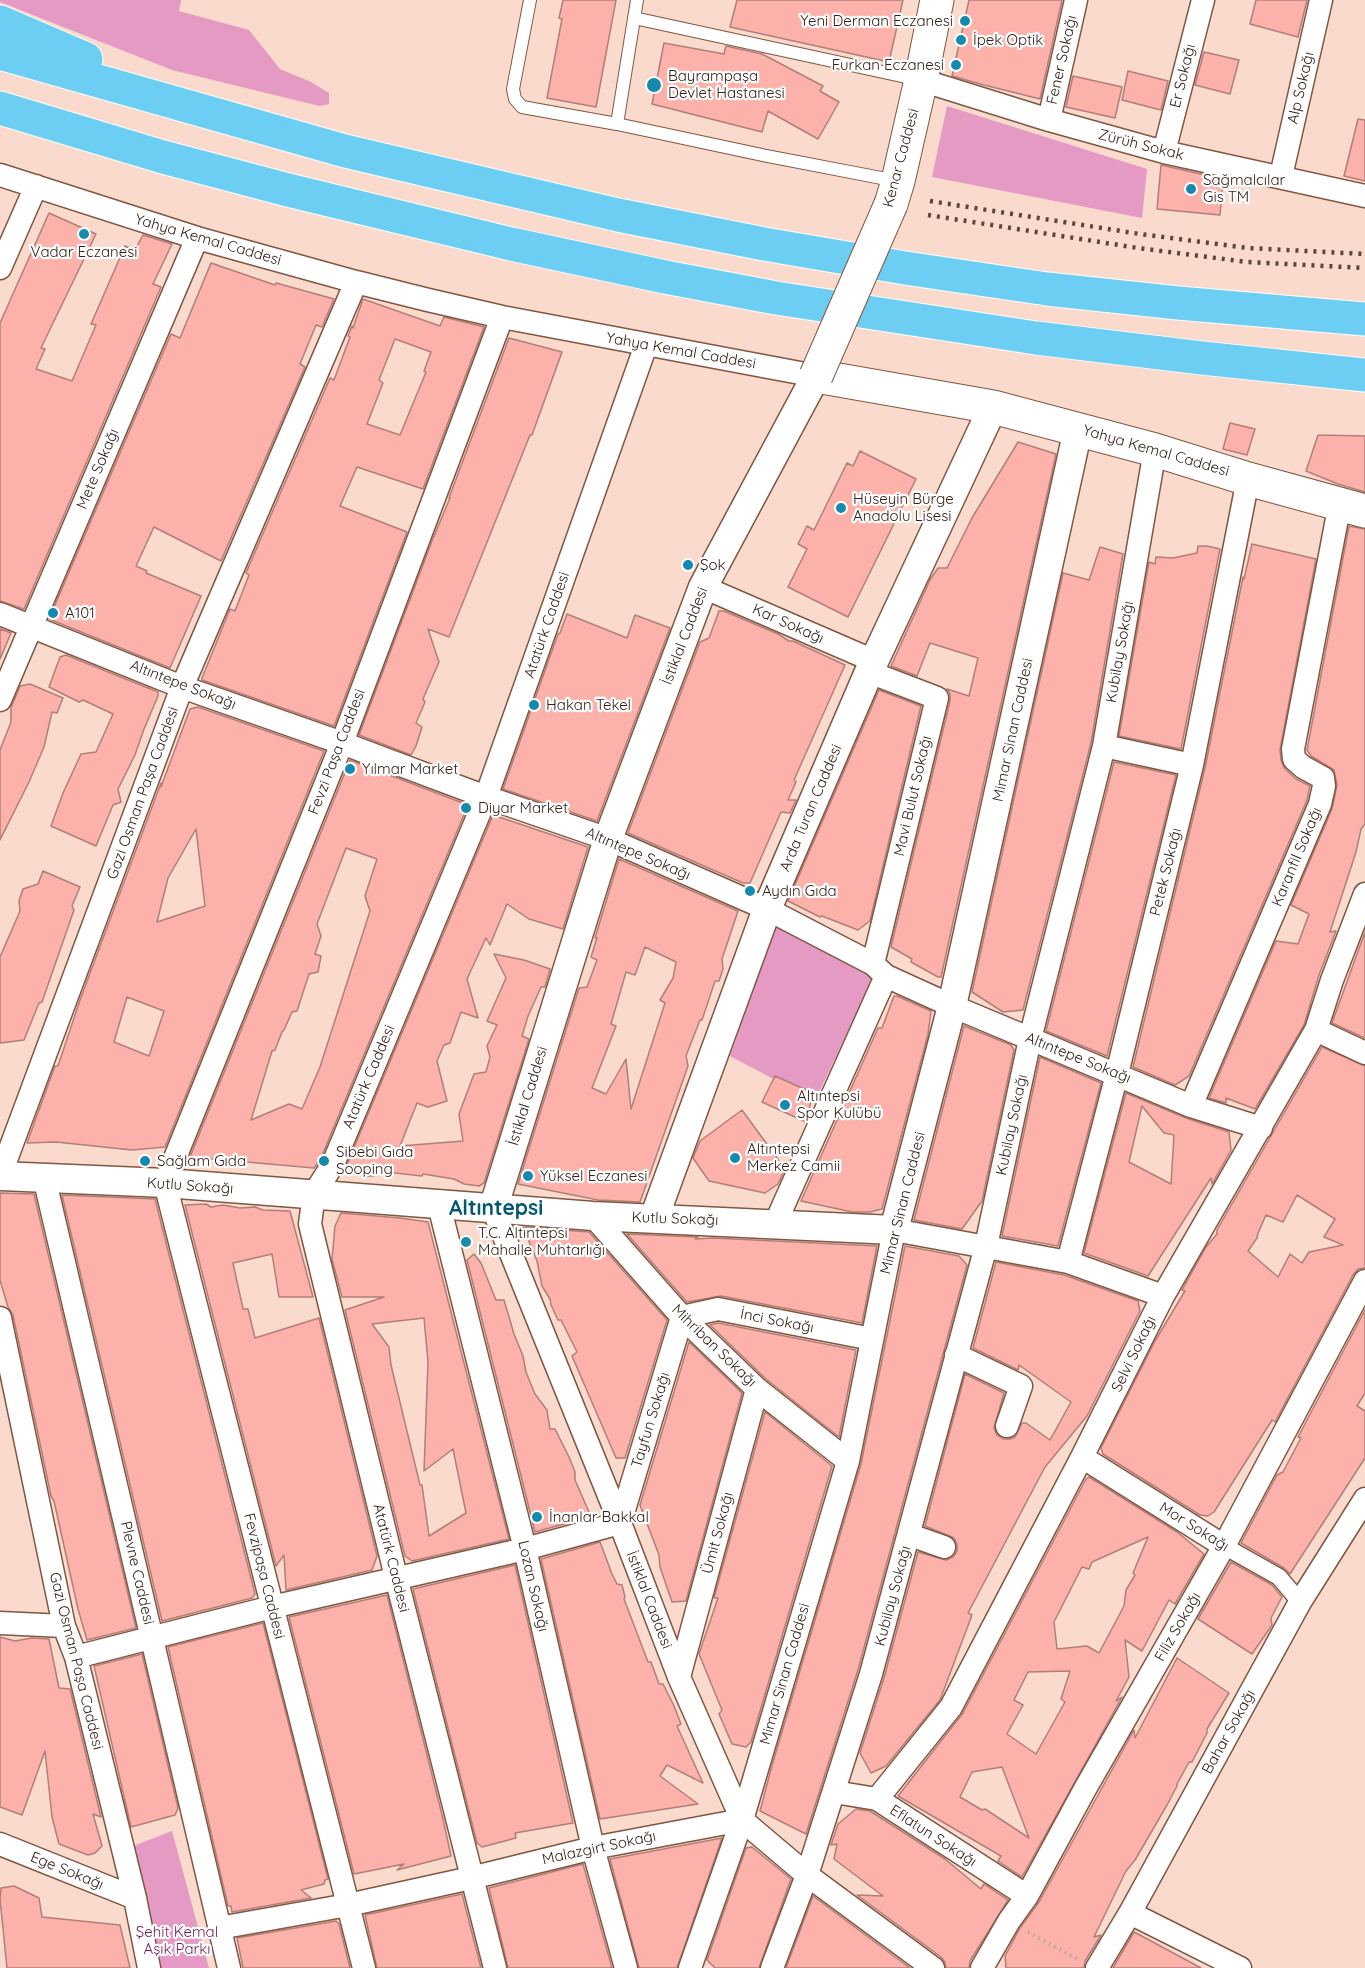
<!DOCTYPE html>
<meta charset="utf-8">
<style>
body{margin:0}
canvas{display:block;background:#f9dacc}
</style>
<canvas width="1365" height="1968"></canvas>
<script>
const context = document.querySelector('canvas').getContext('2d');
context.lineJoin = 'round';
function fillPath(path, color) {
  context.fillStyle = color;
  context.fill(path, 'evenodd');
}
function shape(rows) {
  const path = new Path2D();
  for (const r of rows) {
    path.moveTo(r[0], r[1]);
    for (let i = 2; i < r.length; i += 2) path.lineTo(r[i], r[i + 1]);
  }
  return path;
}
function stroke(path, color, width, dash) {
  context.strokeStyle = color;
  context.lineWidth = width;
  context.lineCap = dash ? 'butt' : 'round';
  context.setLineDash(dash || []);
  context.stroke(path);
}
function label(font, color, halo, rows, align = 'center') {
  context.font = font + ' Quicksand,sans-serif';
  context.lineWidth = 4.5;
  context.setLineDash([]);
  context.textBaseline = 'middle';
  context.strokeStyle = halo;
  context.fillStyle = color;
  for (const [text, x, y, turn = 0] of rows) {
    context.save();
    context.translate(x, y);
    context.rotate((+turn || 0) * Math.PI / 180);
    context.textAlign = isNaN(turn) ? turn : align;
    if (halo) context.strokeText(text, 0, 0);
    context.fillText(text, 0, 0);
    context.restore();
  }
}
const green = shape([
 [0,0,181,0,179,11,249,30,280,69,311,82,329,93,329,104,320,106,303,102,172,70,0,2],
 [947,106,1147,169,1142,218,932,177],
 [776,926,874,976,815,1101,730,1056],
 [172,1831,209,1968,159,1968,133,1846]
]);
const building = shape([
 [563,0,616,0,596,107,547,98,562,19,559,18,563,0],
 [737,0,903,0,889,62,730,27,737,0],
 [969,0,1062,0,1040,99,984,85,952,76,969,0],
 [1256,0,1307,0,1298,37,1250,24,1256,0],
 [664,43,724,54,726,46,762,54,823,86,820,91,839,102,818,139,768,111,762,132,652,104,664,43],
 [1204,52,1239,60,1230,94,1195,85,1204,52],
 [1128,71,1168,81,1161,110,1122,100,1128,71],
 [1073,76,1122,87,1115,118,1066,107,1073,76],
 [1358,119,1365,120,1365,181,1344,176,1358,119],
 [1161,165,1223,179,1220,215,1157,209,1161,165],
 [49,213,96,234,41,348,45,349,36,369,72,381,96,325,91,324,125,246,135,250,143,235,172,244,153,284,161,287,24,609,0,601,0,323,49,213],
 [211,263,275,285,276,283,334,299,322,327,316,325,300,364,305,367,221,561,154,527,136,566,147,571,146,573,201,596,170,668,49,619,171,334,180,338,211,263],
 [363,299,440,326,444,317,484,327,423,489,357,467,340,506,407,532,334,726,202,680,202,678,230,609,235,611,249,575,246,573,330,378,334,380,350,337,348,336,352,326,353,328,363,299],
 [395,339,431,352,424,371,426,372,400,435,367,424,383,383,379,380,395,339],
 [509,338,562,352,532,435,530,435,449,637,428,629,439,662,423,699,425,702,416,723,422,727,416,746,411,755,359,735,432,541,450,498,449,498,509,338],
 [1230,423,1255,429,1247,455,1223,449,1230,423],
 [1318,435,1365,436,1365,492,1338,484,1306,471,1318,435],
 [1018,442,1056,454,941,977,938,977,911,962,912,959,891,947,950,701,950,694,947,689,969,696,978,658,930,643,917,676,891,666,930,580,938,568,947,568,972,518,1018,442],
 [860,451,916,479,848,617,788,587,807,549,798,544,807,526,814,530,847,463,853,466,860,451],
 [1349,526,1365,529,1365,824,1361,829,1356,852,1330,932,1336,931,1319,975,1304,1025,1255,1109,1226,1098,1226,1103,1209,1098,1276,941,1298,944,1309,914,1291,905,1332,809,1337,785,1334,770,1311,756,1307,750,1349,526],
 [1252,544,1316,559,1280,750,1281,760,1285,769,1296,779,1310,786,1307,800,1189,1076,1175,1085,1133,1067,1205,768,1243,577,1244,579,1252,544],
 [1198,546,1207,546,1220,549,1181,749,1119,736,1149,562,1155,564,1156,557,1173,558,1197,553,1198,546],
 [1100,547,1123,554,1091,743,1023,1010,1003,1012,972,992,1063,573,1089,580,1100,547],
 [719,611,724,611,778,634,789,641,793,641,845,665,794,780,796,782,788,800,796,800,790,813,781,812,750,883,743,883,628,833,700,642,709,638,719,611],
 [567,614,627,638,635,615,670,628,597,821,503,789,558,634,560,633,567,614],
 [0,629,11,633,0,659,0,629],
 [66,655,158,692,158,696,144,729,135,755,118,789,121,802,113,805,96,846,51,826,63,793,81,754,96,752,113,714,83,700,79,702,49,687,60,657,66,655],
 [30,684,63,698,57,713,52,712,44,747,29,782,0,840,0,750,11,722,11,708,20,686,30,684],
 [879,690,921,706,870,921,858,930,822,916,820,917,788,901,879,690],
 [198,707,324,751,165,1147,132,1150,56,1142,27,1143,55,1066,58,1066,80,1000,161,783,161,787,190,709,198,707],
 [196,829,205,906,157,922,168,878,196,829],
 [127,997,164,1011,149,1056,114,1042,127,997],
 [350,760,468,805,321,1158,314,1168,190,1157,350,760],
 [346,848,377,859,365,896,370,911,320,1067,302,1109,289,1104,251,1120,272,1051,275,1050,282,1032,284,1030,292,1012,297,1011,309,974,318,972,321,956,315,954,321,936,317,924,346,848],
 [1114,762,1176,775,1107,1056,1046,1031,1114,762],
 [493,815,588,847,563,929,529,919,507,904,490,945,486,938,467,979,478,1018,461,1012,450,1043,444,1045,437,1061,447,1101,428,1107,417,1103,400,1146,463,1141,459,1114,474,1074,486,1072,490,1057,487,1046,497,1025,487,1021,506,978,494,954,524,960,550,969,545,987,541,987,528,1016,522,1036,529,1039,484,1183,479,1186,464,1184,454,1179,423,1174,422,1176,377,1171,374,1176,364,1176,346,1167,493,815],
 [619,859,738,911,722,959,723,969,719,981,715,981,702,1020,700,1020,686,1056,688,1066,640,1202,598,1200,518,1184,579,988,587,987,597,960,591,957,597,938,595,938,619,859],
 [645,947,676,962,673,978,660,1000,665,1003,631,1109,626,1059,606,1094,592,1088,616,1026,611,1024,626,972,635,975,645,947],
 [43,871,80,887,72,906,74,910,42,1002,39,1003,24,1040,0,1043,0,957,20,911,19,901,23,889,38,884,43,871],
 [1365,932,1365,1038,1332,1023,1365,932],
 [894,996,897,996,931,1011,928,1034,882,1209,870,1212,852,1212,801,1201,878,1028,882,1028,894,996],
 [964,1026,1011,1045,1014,1050,982,1201,962,1229,914,1220,964,1026],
 [1322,1047,1365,1066,1365,1268,1358,1269,1353,1275,1275,1422,1272,1420,1214,1512,1208,1516,1200,1515,1103,1454,1101,1448,1155,1341,1185,1291,1182,1290,1206,1247,1217,1234,1217,1230,1322,1047],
 [1297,1195,1335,1219,1324,1237,1343,1245,1309,1252,1302,1263,1290,1254,1278,1277,1248,1251,1257,1238,1258,1233,1266,1215,1283,1222,1297,1195],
 [1040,1057,1101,1083,1058,1246,1002,1236,1040,1057],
 [775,1076,813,1093,806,1122,762,1102,775,1076],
 [1126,1093,1186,1118,1229,1132,1231,1150,1212,1184,1211,1178,1148,1276,1084,1253,1126,1093],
 [1142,1106,1164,1133,1174,1135,1171,1184,1129,1162,1142,1106],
 [742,1110,785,1169,778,1184,765,1193,709,1181,693,1158,700,1141,742,1110],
 [0,1193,34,1194,136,1628,87,1640,78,1609,54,1501,51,1496,13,1315,8,1307,0,1280,0,1193],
 [62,1195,155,1199,255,1594,252,1598,162,1621,62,1195],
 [206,1204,211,1207,223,1205,240,1208,255,1207,263,1210,290,1211,313,1297,279,1297,272,1254,233,1263,243,1309,248,1309,255,1338,319,1318,377,1556,372,1570,286,1590,284,1555,276,1566,185,1205,206,1204],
 [341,1213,400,1218,428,1222,509,1539,412,1561,405,1556,345,1310,384,1297,342,1297,332,1259,335,1226,341,1213],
 [424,1318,428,1362,424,1471,453,1449,466,1513,429,1536,422,1485,420,1485,391,1365,389,1347,372,1324,424,1318],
 [523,1227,589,1232,667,1320,625,1458,616,1458,572,1356,577,1352,561,1320,558,1320,551,1305,550,1299,542,1286,537,1261,523,1227],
 [627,1234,698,1237,695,1239,713,1238,877,1246,862,1323,721,1296,687,1302,627,1234],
 [905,1246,959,1256,967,1265,858,1670,806,1834,760,1811,771,1769,861,1464,905,1246],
 [474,1254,481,1263,496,1300,504,1300,514,1334,523,1356,526,1372,535,1394,547,1410,550,1429,555,1429,569,1457,575,1472,575,1480,589,1512,589,1517,535,1532,467,1260,474,1254],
 [996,1262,1064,1275,1138,1301,1140,1311,1087,1416,1045,1467,968,1613,972,1615,940,1700,886,1766,871,1773,860,1753,884,1678,918,1552,946,1560,953,1557,957,1551,957,1544,954,1538,925,1526,965,1374,1004,1393,994,1428,997,1435,1003,1439,1010,1439,1015,1437,1022,1423,1026,1423,1050,1440,1071,1402,1019,1365,1018,1370,973,1348,996,1262],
 [1365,1310,1365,1393,1357,1406,1365,1411,1365,1458,1290,1574,1284,1568,1241,1543,1277,1475,1283,1472,1301,1438,1298,1437,1365,1310],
 [718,1323,856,1350,839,1437,766,1379,710,1325,718,1323],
 [689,1342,742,1393,686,1601,672,1602,660,1567,659,1555,640,1505,689,1342],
 [765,1412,832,1466,751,1742,746,1747,732,1744,719,1714,722,1710,699,1654,718,1598,714,1598,765,1412],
 [1089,1477,1177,1532,1204,1554,1175,1604,1169,1600,1142,1651,1125,1640,1129,1677,1116,1701,1122,1697,1022,1877,998,1861,1001,1856,898,1796,963,1713,1086,1479,1089,1477],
 [1148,1537,1133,1573,1135,1575,1126,1590,1124,1606,1099,1653,1087,1646,1057,1649,1054,1622,1082,1567,1089,1569,1092,1562,1148,1537],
 [1070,1671,1061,1699,1065,1702,1036,1754,1007,1734,1023,1705,1014,1700,1028,1672,1070,1671],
 [1002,1767,1029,1838,985,1809,982,1810,960,1797,972,1772,1002,1767],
 [600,1542,612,1574,617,1584,622,1585,625,1597,624,1599,648,1662,651,1662,659,1684,663,1684,674,1706,681,1724,677,1726,703,1783,667,1765,660,1776,698,1804,600,1819,541,1559,600,1542],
 [1231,1562,1272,1585,1282,1597,1271,1618,1272,1625,1252,1654,1198,1619,1231,1562],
 [515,1565,573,1823,515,1833,516,1838,482,1847,477,1843,413,1589,515,1565],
 [387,1595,443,1819,451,1856,397,1870,404,1864,354,1874,289,1617,387,1595],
 [263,1623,328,1879,325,1880,324,1884,301,1890,311,1898,232,1912,231,1906,228,1906,168,1647,263,1623],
 [0,1637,15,1641,32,1638,49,1639,59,1688,70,1689,101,1817,93,1814,102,1846,95,1853,88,1855,59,1844,52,1817,45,1751,22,1815,0,1807,0,1637],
 [142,1654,178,1808,175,1815,131,1827,94,1666,142,1654],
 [1177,1658,1229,1693,1207,1729,1207,1733,1192,1762,1189,1762,1177,1784,1177,1786,1167,1805,1135,1860,1126,1871,1094,1937,1101,1935,1085,1961,1084,1968,1006,1968,1005,1956,1020,1928,1039,1902,1134,1730,1135,1738,1177,1658],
 [856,1809,870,1811,945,1859,981,1889,984,1884,1008,1900,970,1961,969,1968,946,1968,945,1962,941,1957,857,1895,883,1896,834,1859,837,1844,831,1845,838,1824,856,1809],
 [722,1838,677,1968,639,1968,610,1859,722,1838],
 [752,1847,791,1879,759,1968,715,1968,707,1960,746,1848,752,1847],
 [583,1864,612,1968,508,1968,489,1888,583,1864],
 [14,1886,39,1898,42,1917,120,1925,130,1968,7,1968,0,1899,1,1888,14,1886],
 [462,1894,481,1968,377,1968,365,1915,462,1894],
 [813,1896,910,1968,786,1968,813,1896],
 [336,1921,339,1924,350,1968,243,1968,237,1938,336,1921],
 [1134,1932,1138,1934,1201,1968,1113,1968,1134,1932]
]);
const path = shape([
 [1028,1932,1077,1959]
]);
const service = shape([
 [530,0,513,89,515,99,522,107,617,124,767,156,897,181],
 [634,18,920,80],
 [617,124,637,0]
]);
const pedestrian = shape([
 [1224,1546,1279,1577,1300,1602]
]);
const minor = shape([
 [921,80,1049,120,1164,152,1365,196],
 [1049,120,1076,0],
 [1164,152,1203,0],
 [0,175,197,238,356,282,428,300,502,317,816,376],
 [1281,176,1321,0],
 [0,268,36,186],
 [703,587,874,661],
 [0,614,182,687,342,743,486,797,608,839,767,909,873,964,886,976,952,1006,1191,1106,1261,1128],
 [869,672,937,698,873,964],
 [0,700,197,238],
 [1104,746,1192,765],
 [1316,1030,1365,1053],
 [1191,1106,1320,804,1324,786,1323,778,1303,767,1294,759,1293,749,1340,503],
 [0,1176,182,687,356,282],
 [44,1177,229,1968],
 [439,1205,525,1549,593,1848,626,1968],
 [493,1209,620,1523,679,1677,742,1820,807,1875,933,1968],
 [593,1216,682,1317,757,1389,848,1461],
 [775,1224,886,976],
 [1068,1262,1117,1074,1192,765,1248,479],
 [682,1317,718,1309,872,1339],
 [0,1318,64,1626,76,1657,135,1898,149,1968],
 [956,1355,1021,1386,1007,1426],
 [1082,1457,1224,1546],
 [910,1535,944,1547],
 [0,1623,64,1626],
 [76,1657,272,1607,525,1549,620,1523,682,1317],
 [679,1677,757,1389],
 [834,1792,877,1799,1027,1896],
 [877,1799,951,1707,1082,1457,1163,1296,1316,1030,1332,980,1365,894],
 [0,1844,135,1898],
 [1130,1913,1240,1968],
 [219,1928,348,1905,471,1878,593,1848,742,1820],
 [364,1968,165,1183,342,743,502,317],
 [495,1968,396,1577,310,1224,314,1194,333,1164,486,797,646,345],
 [690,1968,742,1820,848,1461,894,1230,1068,1262,1163,1296],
 [772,1968,807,1875,871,1674,986,1246,1030,1039,1104,746,1155,450],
 [982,1968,1009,1921,1027,1896,1085,1789,1224,1546,1365,1281],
 [1097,1968,1130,1913,1300,1602,1365,1499]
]);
const tertiary = shape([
 [0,1176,165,1183,593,1216,894,1230,952,1006,1078,429],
 [493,1209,608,839,703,587,816,376],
 [654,1218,767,909,869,672,993,407]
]);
const secondary = shape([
 [891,204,898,181,921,80,937,0],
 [816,376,993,407,1155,450,1248,479,1365,511]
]);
const trunk = shape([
 [0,22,86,59],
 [0,53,345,151,618,215,764,244,905,268,1047,289,1178,303,1365,319],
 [0,108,163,157,288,190,511,244,665,277,776,298,1036,338,1202,358,1365,375]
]);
const rail = shape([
 [930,201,1140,234,1248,248,1365,254],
 [928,215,1138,248,1247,262,1365,268]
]);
const secondaryBridge = shape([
 [816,376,891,204]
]);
const markers = [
 [965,21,6,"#168aae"],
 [961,40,6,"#168aae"],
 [956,65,6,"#168aae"],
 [654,85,8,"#168aae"],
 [1191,189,6,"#168aae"],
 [84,234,6,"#168aae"],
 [841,508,6,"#168aae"],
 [688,565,6,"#168aae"],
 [53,613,6,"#168aae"],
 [534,705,6,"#168aae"],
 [350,769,6,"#168aae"],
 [466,808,6,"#168aae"],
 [750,891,6,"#168aae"],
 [785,1105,6,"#168aae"],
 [735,1158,6,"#168aae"],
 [145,1161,6,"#168aae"],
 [324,1161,6,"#168aae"],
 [528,1176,6,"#168aae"],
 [466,1242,6,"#168aae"],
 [537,1517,6,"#168aae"]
];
const poiNames = [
 ["Yeni Derman Eczanesi",953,21,"right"],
 ["İpek Optik",973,40],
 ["Furkan Eczanesi",944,65,"right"],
 ["Bayrampaşa",668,76],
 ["Devlet Hastanesi",668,93],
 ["Sağmalcılar",1203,180],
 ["Gis TM",1203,197],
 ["Vadar Eczanesi",84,252,"center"],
 ["Hüseyin Bürge",853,499],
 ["Anadolu Lisesi",853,516],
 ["Şok",700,565],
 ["A101",65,613],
 ["Hakan Tekel",546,705],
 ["Yılmar Market",362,769],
 ["Diyar Market",478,808],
 ["Aydın Gıda",762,891],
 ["Altıntepsi",797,1096],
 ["Spor Kulübü",797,1113],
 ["Altıntepsi",747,1149],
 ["Merkez Camii",747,1166],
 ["Sibebi Gıda",336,1152],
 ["Sooping",336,1169],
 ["Sağlam Gıda",157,1161],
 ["Yüksel Eczanesi",540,1176],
 ["T.C. Altıntepsi",478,1233],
 ["Mahalle Muhtarlığı",478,1250],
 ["İnanlar Bakkal",549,1517]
];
const streetNames = [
 ["Fener Sokağı",1062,60,-77],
 ["Er Sokağı",1183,76,-76],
 ["Alp Sokağı",1301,88,-77],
 ["Zürüh Sokak",1141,145,14],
 ["Kenar Caddesi",901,158,-75],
 ["Yahya Kemal Caddesi",208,240,16],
 ["Yahya Kemal Caddesi",681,351,10],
 ["Yahya Kemal Caddesi",1156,451,16],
 ["Mete Sokağı",98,469,-67],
 ["Kar Sokağı",788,624,24],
 ["Atatürk Caddesi",547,625,-71],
 ["İstiklal Caddesi",685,636,-69],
 ["Kubilay Sokağı",1120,652,-80],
 ["Altıntepe Sokağı",183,685,21],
 ["Mimar Sinan Caddesi",1013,730,-78],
 ["Fevzi Paşa Caddesi",337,752,-69],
 ["Gazi Osman Paşa Caddesi",143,793,-70],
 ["Mavi Bulut Sokağı",913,796,-77],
 ["Arda Turan Caddesi",811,808,-67],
 ["Altıntepe Sokağı",638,854,23],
 ["Karanfil Sokağı",1297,857,-67],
 ["Petek Sokağı",1166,872,-76],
 ["Altıntepe Sokağı",1078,1058,22],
 ["Atatürk Caddesi",369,1077,-67],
 ["İstiklal Caddesi",528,1096,-73],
 ["Kubilay Sokağı",1012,1125,-78],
 ["Kutlu Sokağı",190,1186,4],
 ["Mimar Sinan Caddesi",903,1203,-76],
 ["Kutlu Sokağı",675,1219,2],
 ["İnci Sokağı",777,1321,11],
 ["Mihriban Sokağı",714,1346,44],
 ["Selvi Sokağı",1134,1354,-64],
 ["Tayfun Sokağı",651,1420,-73],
 ["Mor Sokağı",1194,1527,32],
 ["Ümit Sokağı",718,1533,-75],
 ["Atatürk Caddesi",391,1558,76],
 ["Plevne Caddesi",137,1573,77],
 ["Fevzipaşa Caddesi",264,1576,76],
 ["Lozan Sokağı",533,1586,77],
 ["Kubilay Sokağı",893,1596,-75],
 ["İstiklal Caddesi",649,1600,69],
 ["Filiz Sokağı",1178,1627,-60],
 ["Gazi Osman Paşa Caddesi",76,1661,76],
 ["Mimar Sinan Caddesi",785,1674,-74],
 ["Bahar Sokağı",1229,1732,-61],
 ["Eflatun Sokağı",933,1836,33],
 ["Malazgirt Sokağı",599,1848,-12],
 ["Ege Sokağı",67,1871,22]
];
const parkNames = [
 ["Şehit Kemal",177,1932],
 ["Aşık Parkı",177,1949]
];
const districtNames = [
 ["Altıntepsi",496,1209]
];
fillPath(green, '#e49ac2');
fillPath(building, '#fcb2ab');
stroke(building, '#b27e78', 1.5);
stroke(service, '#815642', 14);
stroke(pedestrian, '#815642', 19);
stroke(minor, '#815642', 25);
stroke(tertiary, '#815642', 31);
stroke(secondary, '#815642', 35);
stroke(trunk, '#fff', 35);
stroke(path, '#bda295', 4, [1.5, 4.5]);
stroke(service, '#fff', 12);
stroke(pedestrian, '#fff', 16);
stroke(minor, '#fff', 22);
stroke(tertiary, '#fff', 28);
stroke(secondary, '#fff', 33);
stroke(trunk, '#6ccef2', 33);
stroke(rail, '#59453b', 4.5, [3, 6]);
stroke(secondaryBridge, '#815642', 35, []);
stroke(secondaryBridge, '#fff', 33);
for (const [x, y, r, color] of markers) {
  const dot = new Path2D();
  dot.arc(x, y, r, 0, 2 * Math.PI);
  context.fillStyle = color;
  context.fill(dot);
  stroke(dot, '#fff', 2);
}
label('15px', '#322017', '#fff', poiNames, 'left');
label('15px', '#322017', '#fff', streetNames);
label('15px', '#761a56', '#fff', parkNames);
label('bold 21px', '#045770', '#fff', districtNames);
</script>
